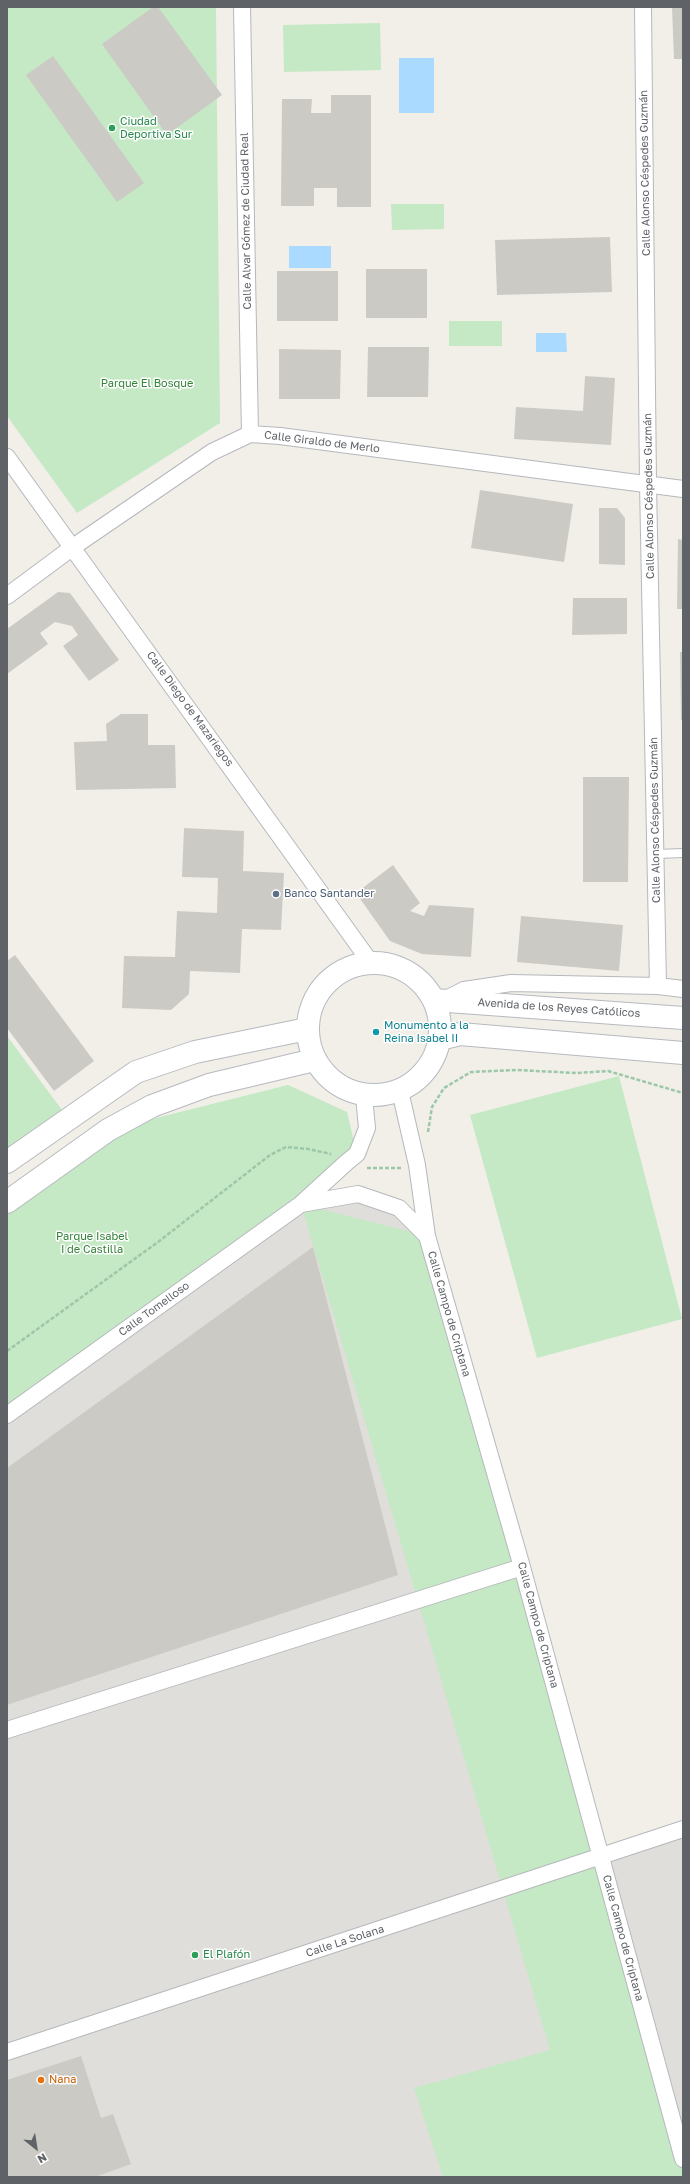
<!DOCTYPE html>
<meta charset="utf-8">
<style>
body{margin:0}
#map{position:relative;width:690px;height:2184px;overflow:hidden;background:#f1efe8;font-family:"Golos Text",sans-serif}
canvas{display:block}
.frame{position:absolute;inset:0;border:8px solid #5f6368;pointer-events:none}
.north{position:absolute;left:16px;top:2128px;width:40px;height:40px;-webkit-text-stroke:3px #fff;paint-order:stroke;rotate:150deg;font-size:11px;font-weight:700;line-height:16px;text-align:center;color:#5f6368}
.north::after{content:'';display:block;margin:auto;width:14px;height:18px;background:#5f6368;clip-path:polygon(50% 0,100% 100%,50% 72%,0 100%)}
</style>
<div id="map">
<canvas width="690" height="2184"></canvas>
<div class="frame"></div>
<div class="north">N</div>
</div>
<script>
const context = document.querySelector('canvas').getContext('2d');
context.lineJoin = 'round';
function fillPath(path, color) {
  context.fillStyle = color;
  context.fill(path, 'evenodd');
}
function shape(rows) {
  const path = new Path2D();
  for (const r of rows) {
    if (r.length === 3) {
      path.moveTo(r[0] + r[2], r[1]);
      path.arc(r[0], r[1], r[2], 0, 2 * Math.PI);
      continue;
    }
    path.moveTo(r[0], r[1]);
    for (let i = 2; i < r.length; i += 2) path.lineTo(r[i], r[i + 1]);
  }
  return path;
}
function stroke(path, color, width, dash) {
  context.strokeStyle = color;
  context.lineWidth = width;
  context.lineCap = dash ? 'butt' : 'round';
  context.setLineDash(dash || []);
  context.stroke(path);
}
function label(font, color, halo, rows, align = 'center') {
  context.font = font + ' "Golos Text",sans-serif';
  context.lineWidth = 3;
  context.setLineDash([]);
  context.textBaseline = 'middle';
  context.strokeStyle = halo;
  context.fillStyle = color;
  for (const [text, x, y, turn = 0] of rows) {
    context.save();
    context.translate(x, y);
    context.rotate((+turn || 0) * Math.PI / 180);
    context.textAlign = isNaN(turn) ? turn : align;
    if (halo) context.strokeText(text, 0, 0);
    context.fillText(text, 0, 0);
    context.restore();
  }
}
const industrial = shape([
 [358,1194,399,1208,427,1236,601,1856,683,1831,683,2177,7,2177,7,1415,301,1204]
]);
const green = shape([
 [7,7,216,7,220,423,77,513,7,416],
 [380,23,381,70,284,72,283,25],
 [391,204,444,204,444,229,392,230],
 [449,321,502,321,502,346,449,346],
 [7,1036,68,1118,7,1162],
 [619,1076,682,1319,537,1358,470,1115],
 [288,1085,347,1112,357,1154,7,1407,7,1202,108,1130],
 [301,1204,427,1236,683,2161,683,2177,443,2177,414,2088,550,2050]
]);
const water = shape([
 [399,58,434,58,434,113,399,113],
 [289,246,331,246,331,268,289,268],
 [536,333,566,333,567,352,536,352]
]);
const building = shape([
 [153,7,158,7,222,95,167,135,102,44],
 [672,7,683,7,683,59,674,59],
 [53,56,144,183,117,202,26,75],
 [331,95,371,95,371,207,337,207,337,188,314,188,314,206,281,206,282,99,312,99,311,113,331,113],
 [610,237,612,292,497,295,495,240],
 [366,269,427,269,427,318,366,318],
 [277,271,338,271,338,321,277,321],
 [368,347,429,347,428,397,367,397],
 [279,349,341,350,340,399,279,399],
 [585,376,615,378,611,445,514,439,516,407,583,411],
 [480,490,573,504,564,562,471,548],
 [599,508,617,508,625,518,625,565,599,564],
 [678,539,683,540,683,609,677,609],
 [58,592,70,593,119,660,89,681,63,646,78,635,72,626,55,622,40,633,48,644,7,674,7,629],
 [573,598,627,598,627,634,572,635],
 [680,652,683,652,683,720,681,720],
 [121,714,148,714,148,745,175,745,176,788,76,790,74,742,107,741,106,724],
 [583,777,629,777,628,882,583,882],
 [184,828,244,831,243,871,284,873,281,930,242,929,240,973,190,971,189,994,171,1010,122,1008,124,956,175,957,177,911,217,913,218,878,182,877],
 [393,865,420,903,410,911,424,916,429,905,474,908,471,957,422,954,390,941,356,893],
 [521,916,623,925,619,971,517,962],
 [15,955,94,1061,54,1091,7,1028,7,961],
 [313,1247,398,1575,7,1705,7,1468],
 [81,2056,101,2118,113,2114,131,2164,95,2177,7,2177,7,2080]
]);
const path = shape([
 [428,1132,432,1107,444,1088,471,1072,517,1070,576,1073,608,1071,683,1093],
 [367,1168,402,1168],
 [7,1351,158,1242,270,1155,286,1147,308,1149,331,1154]
]);
const service = shape([
 [656,854,683,853]
]);
const minor = shape([
 [242,7,250,434],
 [643,7,648,484,658,986],
 [7,457,371,963],
 [7,596,73,547,212,452,250,434,280,436,683,489],
 [444,1000,464,990,511,983,658,986,683,989],
 [400,1091,417,1165,427,1236,522,1567,683,2159],
 [301,1204,358,1194,399,1208,427,1236],
 [7,1415,301,1204,347,1162,357,1154,367,1128,364,1096],
 [7,1730,522,1567],
 [7,2052,683,1829]
]);
const secondary = shape([
 [374,1029,66],
 [434,1000,683,1018],
 [440,1039,460,1034,683,1053],
 [7,1162,136,1072,195,1052,307,1029],
 [7,1202,108,1130,152,1106,209,1085,314,1060]
]);
const markers = [
 [112,128,4,"#2e9e5b"],
 [276,894,4,"#5c6f8a"],
 [376,1032,4,"#0f9aa8"],
 [195,1955,4,"#2e9e5b"],
 [41,2080,4,"#e8710a"]
];
const leisureNames = [
 ["Ciudad",120,122],
 ["Deportiva Sur",120,135],
 ["El Plafón",203,1955]
];
const streetNames = [
 ["Calle Alonso Céspedes Guzmán",645,173,-91],
 ["Calle Alvar Gómez de Ciudad Real",246,221,-91],
 ["Calle Giraldo de Merlo",322,442,7],
 ["Calle Alonso Céspedes Guzmán",649,496,-91],
 ["Calle Diego de Mazariegos",190,709,54],
 ["Calle Alonso Céspedes Guzmán",655,820,-91],
 ["Avenida de los Reyes Católicos",559,1008,4],
 ["Calle Tomelloso",154,1309,-36],
 ["Calle Campo de Criptana",449,1314,74],
 ["Calle Campo de Criptana",538,1625,75],
 ["Calle Campo de Criptana",623,1938,75],
 ["Calle La Solana",345,1941,-18]
];
const parkNames = [
 ["Parque El Bosque",147,384],
 ["Parque Isabel",92,1237],
 ["I de Castilla",92,1250]
];
const serviceNames = [
 ["Banco Santander",284,894]
];
const cultureNames = [
 ["Monumento a la",384,1026],
 ["Reina Isabel II",384,1039]
];
const foodNames = [
 ["Nana",49,2080]
];
fillPath(industrial, '#e0deda');
fillPath(green, '#c5e8c5');
fillPath(water, '#aadaff');
fillPath(building, '#cccac5');
stroke(service, '#b5b8bc', 10);
stroke(minor, '#b5b8bc', 18);
stroke(secondary, '#b6babf', 24);
stroke(path, '#9cc7a9', 2.5, [4, 2]);
stroke(service, '#fff', 8);
stroke(minor, '#fff', 16);
stroke(secondary, '#fff', 22);
for (const [x, y, r, color] of markers) {
  const dot = new Path2D();
  dot.arc(x, y, r, 0, 2 * Math.PI);
  context.fillStyle = color;
  context.fill(dot);
  stroke(dot, '#fff', 1.5);
}
label('11px', '#27864d', '#fff', leisureNames, 'left');
label('11px', '#5f6368', '#fff', streetNames);
label('11px', '#348238', '#fff', parkNames);
label('11px', '#4e5e75', '#fff', serviceNames, 'left');
label('11px', '#0d838f', '#fff', cultureNames, 'left');
label('11px', '#c56008', '#fff', foodNames, 'left');
</script>
